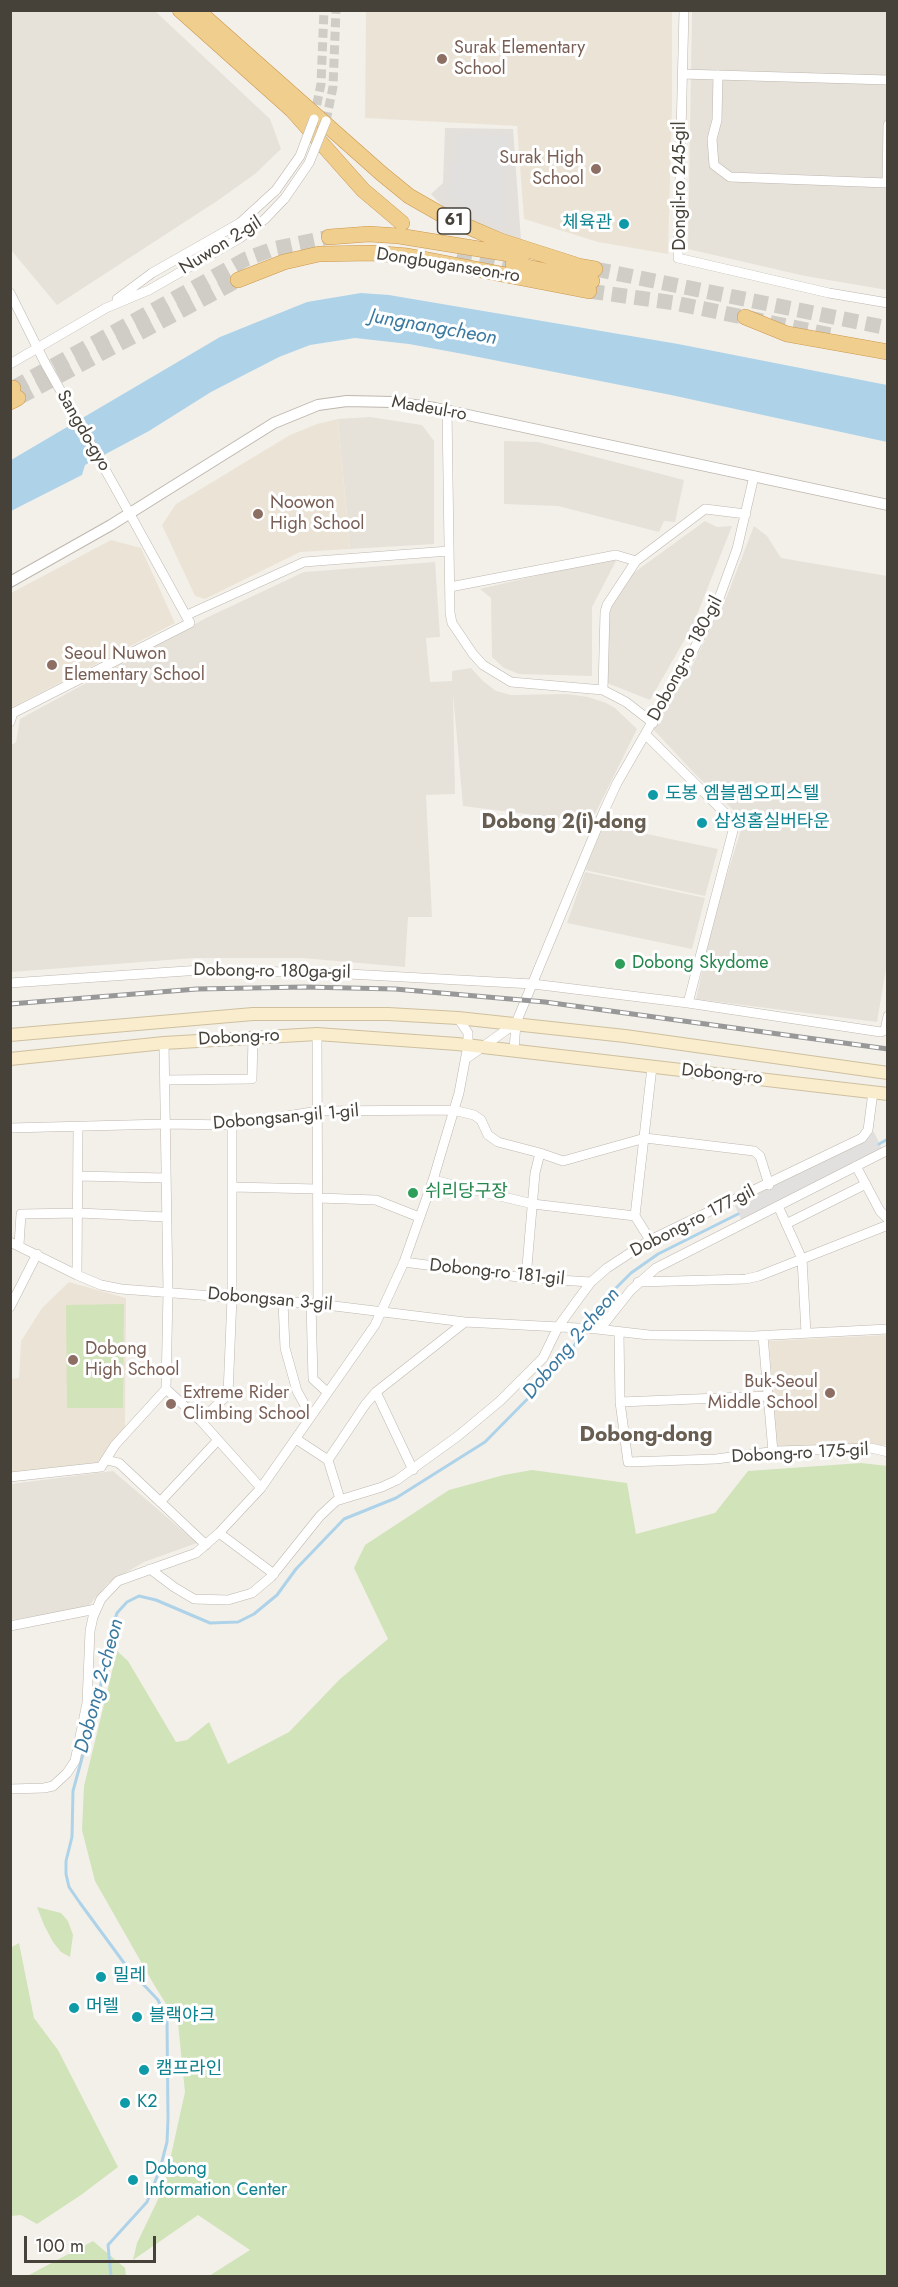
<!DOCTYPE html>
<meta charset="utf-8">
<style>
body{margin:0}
#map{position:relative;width:898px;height:2287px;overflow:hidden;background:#f3f0ea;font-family:Jost,sans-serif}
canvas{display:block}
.frame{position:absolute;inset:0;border:12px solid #464139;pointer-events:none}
.scale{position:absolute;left:24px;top:2236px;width:132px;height:27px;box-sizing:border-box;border:3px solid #464139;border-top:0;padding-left:8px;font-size:18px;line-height:21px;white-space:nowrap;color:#464139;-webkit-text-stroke:4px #fff;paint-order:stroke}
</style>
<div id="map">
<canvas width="898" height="2287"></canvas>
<div class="frame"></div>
<div class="scale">100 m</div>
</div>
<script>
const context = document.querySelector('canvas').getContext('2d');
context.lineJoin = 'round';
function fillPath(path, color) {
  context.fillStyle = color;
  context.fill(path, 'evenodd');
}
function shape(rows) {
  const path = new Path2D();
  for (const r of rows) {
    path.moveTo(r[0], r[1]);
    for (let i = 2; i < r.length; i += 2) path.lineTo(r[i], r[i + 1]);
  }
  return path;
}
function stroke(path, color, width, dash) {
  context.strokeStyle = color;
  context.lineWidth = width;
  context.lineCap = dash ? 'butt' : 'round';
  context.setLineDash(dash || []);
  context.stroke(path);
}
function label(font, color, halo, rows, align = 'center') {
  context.font = font + ' Jost,"Noto Sans KR",sans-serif';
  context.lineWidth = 6;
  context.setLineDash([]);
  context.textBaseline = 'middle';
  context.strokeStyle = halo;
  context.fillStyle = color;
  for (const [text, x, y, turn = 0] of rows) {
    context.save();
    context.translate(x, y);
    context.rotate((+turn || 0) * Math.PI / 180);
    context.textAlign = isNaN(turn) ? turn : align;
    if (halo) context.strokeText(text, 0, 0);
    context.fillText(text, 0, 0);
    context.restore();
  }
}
const residential = shape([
 [10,11,155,11,270,119,281,149,255,174,217,201,57,305,11,250],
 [692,11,887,11,887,290,805,276,688,249],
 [370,417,422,425,434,441,434,544,350,549,338,419],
 [504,441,538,442,684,480,675,522,664,521,659,532,558,506,504,504],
 [705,521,717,527,732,526,693,625,650,700,607,683,608,611,628,577],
 [754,526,767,536,781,558,887,576,888,957,877,1022,696,999,714,917,744,820,695,774,653,729,690,670,727,596],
 [607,559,616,561,592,607,592,676,519,674,504,668,492,657,491,598,480,589],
 [435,562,440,637,426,638,430,682,452,681,452,671,471,668,483,681,496,691,511,695,567,694,588,697,606,703,615,708,637,729,591,822,463,806,453,693,455,794,426,795,432,917,408,917,405,967,302,958,194,958,11,972,10,746,16,742,20,719,206,618,304,572],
 [604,825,718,849,705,896,585,870],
 [585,872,705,898,692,949,567,923],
 [113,1471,197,1543,144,1562,108,1583,87,1608,11,1620,11,1484]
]);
const industrial = shape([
 [445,128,513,129,521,240,477,227,444,208,431,194,443,183]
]);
const education = shape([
 [366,11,672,11,672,107,668,254,598,242,524,219,517,126,365,118],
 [338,419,350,549,300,552,205,599,195,596,162,525,176,504,290,435,317,424],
 [111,540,141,548,175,623,11,708,11,593],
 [69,1282,126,1298,125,1427,95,1466,11,1474,10,1379,19,1378,21,1341,42,1308],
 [887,1335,887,1445,777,1451,769,1341]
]);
const green = shape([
 [124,1304,123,1408,67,1408,66,1305],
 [861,1463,888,1466,887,2276,209,2276,250,2250,198,2215,133,2260,137,2243,164,2187,185,2092,178,2023,153,1983,95,1881,82,1830,84,1786,117,1651,128,1661,176,1742,187,1740,209,1722,228,1764,289,1732,340,1679,388,1639,354,1568,365,1545,449,1490,504,1475,532,1470,627,1483,636,1534,715,1513,748,1471],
 [37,1907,61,1913,68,1921,73,1935,70,1957,61,1952,53,1942,44,1925],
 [19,1943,34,2018,58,2050,118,2167,81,2195,37,2224,21,2215,11,2216,10,1948],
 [93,2241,125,2268,126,2276,27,2276]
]);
const parking = shape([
 [457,134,508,135,509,166,503,172,506,229,465,209,442,191,451,189,451,163,457,162],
 [874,1132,883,1151,742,1221,735,1206]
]);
const water = shape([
 [361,293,389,295,678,344,887,385,887,442,671,395,463,354,409,344,355,338,310,345,279,357,211,392,149,431,85,465,82,475,11,511,11,460,220,337,307,302]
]);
const stream = shape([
 [879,1144,888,1139],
 [589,1326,615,1289,631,1273,658,1254,738,1214],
 [111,2276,108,2245,147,2202,160,2169,167,2142,168,2119,167,2019,158,2000,127,1967,80,1903,69,1887,66,1874,66,1861,72,1837,73,1791,99,1696,108,1640,117,1613,127,1602,139,1596,156,1600,210,1623,238,1622,254,1614,277,1595,296,1569,344,1519,396,1498,485,1442,555,1371,585,1331]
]);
const minorTunnel = shape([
 [314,118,321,84,324,10],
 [326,121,333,87,336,10]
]);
const trunkTunnel = shape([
 [458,251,513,264],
 [595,269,888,328],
 [589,291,675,303,831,335],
 [13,388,246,259,273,249,329,237],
 [18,398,238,280]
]);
const minor = shape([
 [684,10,678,258,829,293,888,303],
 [682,74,888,80],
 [718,75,717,120,712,139,714,165,730,177,887,183,888,125],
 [10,293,45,363],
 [117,299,152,273,240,223,276,190],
 [10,364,106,308,149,290,240,238,265,219,285,198],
 [447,410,450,613,452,623,473,654,483,665,511,682,603,690,626,702,653,723],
 [450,587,616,555,636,561],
 [187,615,304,562,449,551],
 [603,690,605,612,607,605,636,561,705,509,746,514],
 [10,722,13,713,190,623,116,489],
 [646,735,735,823,688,1003],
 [10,983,201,970,330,973,533,984,688,1003,881,1032,885,1030,888,1016],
 [317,1034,318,1304],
 [514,1050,516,1023,604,811,617,783,693,651,717,604,737,549,754,476],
 [467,1058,516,1023],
 [165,1080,252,1079,253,1037],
 [10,1128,165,1124,232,1125,318,1111,453,1110,474,1115,481,1120,488,1135,498,1142,540,1153,563,1161,645,1138,754,1151,760,1156,769,1185],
 [856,1166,880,1211,888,1219],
 [79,1176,165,1178],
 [433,1180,533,1204,635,1216],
 [232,1187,318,1189],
 [318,1198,376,1200,419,1217],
 [778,1206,802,1259,806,1333],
 [786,1224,866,1184],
 [650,1240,635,1216,652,1067],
 [10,1242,77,1275,101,1285,121,1289,318,1304,465,1322,597,1329,649,1335,754,1336,888,1329],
 [19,1245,21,1214,79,1213,166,1217],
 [404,1262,526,1278,591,1282],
 [77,1275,78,1127],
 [526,1278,535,1173,540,1153],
 [638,1282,746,1279,759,1276,888,1225],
 [283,1302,285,1348,297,1391,311,1416],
 [311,1304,313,1379,327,1392],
 [10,1307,37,1254],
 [600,1329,631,1290,656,1268,888,1150],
 [619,1332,620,1402,628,1462,716,1459,777,1451,871,1448,888,1452],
 [763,1336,773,1452],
 [166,1389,201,1421,261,1488],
 [376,1392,413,1470],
 [620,1402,769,1396],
 [201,1421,228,1394,232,1297,232,1125],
 [296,1439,328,1460,340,1499],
 [107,1460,119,1463,206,1545],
 [328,1460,365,1405,376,1392,465,1322],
 [10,1477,101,1467,115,1445,166,1389,168,1292,164,1043],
 [160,1502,218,1440],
 [219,1533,274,1574],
 [150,1569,174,1587,194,1599,228,1600,252,1593,271,1577,320,1516,336,1501,382,1487,397,1480,458,1436,500,1401,543,1358,558,1327,579,1298,591,1282,607,1268,650,1240,862,1138,868,1130,873,1092],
 [10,1626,96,1609],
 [10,1789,44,1788,53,1786,67,1773,75,1761,87,1703,90,1631,93,1617,101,1599,118,1581,196,1553,219,1533,261,1488,375,1325,404,1262,433,1180,459,1093,468,1045,468,1033,458,1018]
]);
const tertiary = shape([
 [10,582,111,525,274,423,318,405,347,401,393,402,435,408,888,505]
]);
const secondary = shape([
 [10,1035,253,1014,388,1014,458,1018,625,1036,888,1073],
 [10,1059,164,1043,317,1034,457,1044,888,1094]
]);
const trunk = shape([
 [180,10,292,110,363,190,402,223],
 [197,10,382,174,409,196,444,216,473,229,501,241,576,265],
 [329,237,369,234,399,236,522,256],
 [513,264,592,281],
 [566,264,595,269],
 [238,280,284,262,319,254,372,253,408,256,589,291],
 [745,317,787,334,888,352],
 [10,389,13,388],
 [10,402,18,398]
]);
const rail = shape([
 [10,1004,197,989,305,987,395,989,545,1002,888,1049]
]);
const minorBridge = shape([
 [276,190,300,156,314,119],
 [285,198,309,163,326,121],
 [45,363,116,489]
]);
const markers = [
 [442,59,6,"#8d6e63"],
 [596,169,6,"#8d6e63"],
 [624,224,6,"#0f9aa8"],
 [258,514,6,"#8d6e63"],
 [52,665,6,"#8d6e63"],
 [653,795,6,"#0f9aa8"],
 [702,823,6,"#0f9aa8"],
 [620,964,6,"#2e9e5b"],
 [413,1193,6,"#2e9e5b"],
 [73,1360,6,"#8d6e63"],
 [830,1393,6,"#8d6e63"],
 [171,1404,6,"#8d6e63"],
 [101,1977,6,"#0f9aa8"],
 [74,2008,6,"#0f9aa8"],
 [137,2017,6,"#0f9aa8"],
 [144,2070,6,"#0f9aa8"],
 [125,2103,6,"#0f9aa8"],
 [133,2180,6,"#0f9aa8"]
];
const shields = [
 [454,221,33]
];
const shieldNames = [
 ["61",454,221]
];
const educationNames = [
 ["Surak Elementary",454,49],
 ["School",454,70],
 ["Surak High",584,159,"right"],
 ["School",584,180,"right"],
 ["Noowon",270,504],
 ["High School",270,525],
 ["Seoul Nuwon",64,655],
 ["Elementary School",64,676],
 ["Dobong",85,1350],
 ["High School",85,1371],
 ["Buk-Seoul",818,1383,"right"],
 ["Middle School",818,1404,"right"],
 ["Extreme Rider",183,1394],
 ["Climbing School",183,1415]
];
const streetNames = [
 ["Dongil-ro 245-gil",681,186,-90],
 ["Nuwon 2-gil",221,246,-32],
 ["Dongbuganseon-ro",448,266,9],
 ["Madeul-ro",429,409,10],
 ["Sangdo-gyo",83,431,60],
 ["Dobong-ro 180-gil",686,659,-62],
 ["Dobong-ro 180ga-gil",272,972,1],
 ["Dobong-ro",239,1038,-3],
 ["Dobong-ro",722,1075,6],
 ["Dobongsan-gil 1-gil",286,1118,-5],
 ["Dobong-ro 177-gil",693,1222,-27],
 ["Dobong-ro 181-gil",497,1273,6],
 ["Dobongsan 3-gil",270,1300,5],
 ["Dobong-ro 175-gil",800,1454,-3]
];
const cultureNames = [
 ["체육관",612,224,"right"],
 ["도봉 엠블렘오피스텔",665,795],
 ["삼성홈실버타운",714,823],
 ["밀레",113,1977],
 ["머렐",86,2008],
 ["블랙야크",149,2017],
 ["캠프라인",156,2070],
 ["K2",137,2103],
 ["Dobong",145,2170],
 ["Information Center",145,2191]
];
const leisureNames = [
 ["Dobong Skydome",632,964],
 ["쉬리당구장",425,1193]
];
const waterNames = [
 ["Jungnangcheon",433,328,10],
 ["Dobong 2-cheon",572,1344,-50],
 ["Dobong 2-cheon",100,1686,-75]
];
const neighbourhoodNames = [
 ["Dobong 2(i)-dong",564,823]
];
const quarterNames = [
 ["Dobong-dong",646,1436]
];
fillPath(residential, '#e6e2d9');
fillPath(industrial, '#e3dfdb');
fillPath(education, '#ebe4d6');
fillPath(green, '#d1e3b8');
fillPath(parking, '#e2e0de');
fillPath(water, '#aed3e9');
stroke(stream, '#aed3e9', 3);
stroke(minorTunnel, '#d0cdc7', 9, [9, 4.5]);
stroke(trunkTunnel, '#d0cdc7', 15, [15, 8]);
stroke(minor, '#beb7ae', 10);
stroke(tertiary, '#beb7ae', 12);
stroke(secondary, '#cec09f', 14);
stroke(trunk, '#cc974b', 16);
stroke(minor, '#fff', 9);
stroke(tertiary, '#fff', 10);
stroke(secondary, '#f9edce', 12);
stroke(trunk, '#f0ce8e', 15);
stroke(rail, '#989898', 5);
stroke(rail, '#fff', 3, [9]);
stroke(minorBridge, '#beb7ae', 10, []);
stroke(minorBridge, '#fff', 9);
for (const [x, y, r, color] of markers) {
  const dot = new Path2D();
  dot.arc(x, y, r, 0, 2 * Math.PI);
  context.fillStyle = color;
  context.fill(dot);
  stroke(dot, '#fff', 2);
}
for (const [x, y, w] of shields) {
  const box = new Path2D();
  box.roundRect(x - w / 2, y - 13, w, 26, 4.5);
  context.fillStyle = '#fff';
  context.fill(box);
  stroke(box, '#464139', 1.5);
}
label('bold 16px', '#464139', null, shieldNames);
label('18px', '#785e54', '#fff', educationNames, 'left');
label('18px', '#464139', '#fff', streetNames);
label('18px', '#0d838f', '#fff', cultureNames, 'left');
label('18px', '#27864d', '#fff', leisureNames, 'left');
label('italic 20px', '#3b7aa0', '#fff', waterNames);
label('bold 20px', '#685e51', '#fff', neighbourhoodNames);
label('bold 21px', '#685e51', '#fff', quarterNames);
</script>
